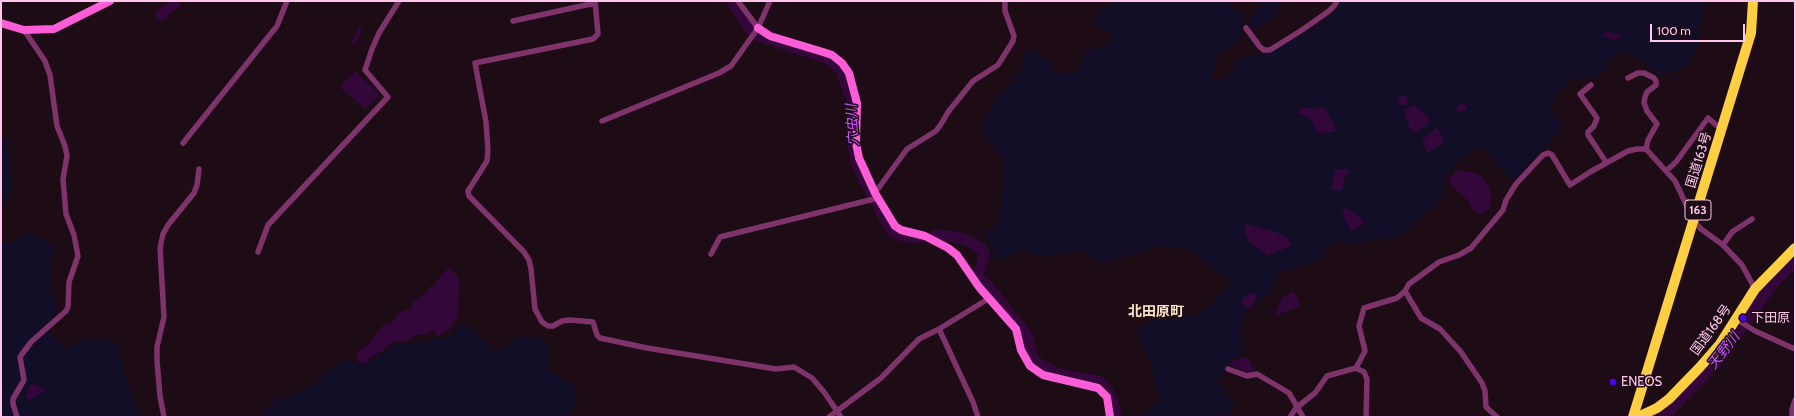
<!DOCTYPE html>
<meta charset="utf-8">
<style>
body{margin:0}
#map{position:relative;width:1796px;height:418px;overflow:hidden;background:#1d0b16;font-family:Cabin,sans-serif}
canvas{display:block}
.frame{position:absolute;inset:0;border:2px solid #ffc6ec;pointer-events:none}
.scale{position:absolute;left:1650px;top:24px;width:95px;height:18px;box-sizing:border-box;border:2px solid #ffc6ec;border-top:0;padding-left:5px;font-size:12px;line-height:14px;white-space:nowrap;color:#ffc6ec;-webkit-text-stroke:3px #1d0b16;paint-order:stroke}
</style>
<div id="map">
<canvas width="1796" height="418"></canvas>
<div class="frame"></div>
<div class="scale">100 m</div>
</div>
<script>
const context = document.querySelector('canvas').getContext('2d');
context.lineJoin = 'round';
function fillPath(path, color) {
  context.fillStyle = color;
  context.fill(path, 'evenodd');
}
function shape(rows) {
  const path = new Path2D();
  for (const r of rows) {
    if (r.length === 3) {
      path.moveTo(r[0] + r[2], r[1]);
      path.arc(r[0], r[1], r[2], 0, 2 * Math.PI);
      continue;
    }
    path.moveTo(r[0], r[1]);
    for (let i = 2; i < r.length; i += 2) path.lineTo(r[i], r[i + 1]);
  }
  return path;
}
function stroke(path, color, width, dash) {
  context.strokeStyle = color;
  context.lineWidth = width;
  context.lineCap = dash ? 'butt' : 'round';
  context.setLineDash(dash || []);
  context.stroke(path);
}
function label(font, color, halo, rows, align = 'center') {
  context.font = font + ' Cabin,"Noto Sans JP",sans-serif';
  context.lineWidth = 3;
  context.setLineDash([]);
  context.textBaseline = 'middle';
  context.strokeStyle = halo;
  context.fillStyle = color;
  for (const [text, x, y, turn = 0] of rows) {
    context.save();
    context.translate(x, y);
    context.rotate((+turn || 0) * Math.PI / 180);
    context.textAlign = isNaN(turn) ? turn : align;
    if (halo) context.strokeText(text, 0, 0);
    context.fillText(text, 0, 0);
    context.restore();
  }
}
const green = shape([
 [1124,1,1230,1,1229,4,1243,15,1241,26,1243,35,1236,43,1218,56,1211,78,1214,82,1222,80,1230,76,1231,69,1238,61,1249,56,1267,54,1318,25,1331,15,1341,1,1702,1,1703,5,1697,47,1686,67,1666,74,1655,74,1637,57,1626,52,1615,55,1604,70,1595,77,1572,79,1556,92,1549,108,1561,125,1560,130,1514,180,1511,180,1481,147,1458,161,1444,179,1442,197,1433,208,1422,216,1405,234,1393,238,1376,239,1353,245,1342,241,1332,243,1315,262,1279,272,1270,292,1245,313,1240,329,1243,353,1240,357,1230,360,1229,366,1216,382,1226,389,1226,396,1234,402,1235,405,1229,413,1230,417,1140,417,1159,401,1150,361,1136,331,1155,320,1197,316,1210,305,1233,281,1187,249,1162,245,1102,263,1082,251,1039,257,1024,250,998,261,984,234,1001,219,1004,158,992,145,980,126,995,102,1022,69,1026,48,1051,62,1052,71,1076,74,1085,52,1094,48,1108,46,1111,33,1093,25,1095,17,1104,7],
 [1263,1,1280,1,1278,8,1270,20,1255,29,1249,26,1250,18],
 [7,137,11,176,11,190,1,207,1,140],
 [25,232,44,239,54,249,50,268,49,285,57,311,46,327,64,348,89,339,112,341,119,349,122,369,136,405,140,417,1,417,1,237,1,244,14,243],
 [463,322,497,353,518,337,542,338,549,348,548,370,577,388,575,403,568,417,261,417,264,411,275,400,298,393,311,386,339,363,349,362,364,365,372,361,375,357,387,350,393,344,406,344,434,340,453,335]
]);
const water = shape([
 [358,28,362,29,355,46,351,44],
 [1604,32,1619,34,1621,37,1614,40,1603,36],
 [355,71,378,93,378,97,365,109,340,87],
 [1403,101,5],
 [1461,104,1466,105,1467,109,1456,113,1457,108],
 [1415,106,1425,114,1430,120,1425,127,1416,133,1411,131,1409,126,1404,111,1405,109],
 [1302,107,1314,109,1322,107,1327,111,1335,126,1335,132,1318,133,1310,118,1298,113,1298,111],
 [1437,128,1445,142,1427,153,1422,142,1427,135],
 [1349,169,1349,172,1344,179,1342,190,1331,190,1335,170],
 [1457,170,1476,173,1485,180,1490,190,1492,199,1491,205,1487,210,1481,214,1475,212,1466,199,1451,185,1449,180],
 [1344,208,1356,213,1365,222,1351,231,1343,216],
 [1246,224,1276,232,1289,239,1292,245,1268,256,1249,242,1244,231],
 [449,268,459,278,458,317,450,329,439,336,435,335,436,331,434,330,424,335,418,334,407,342,392,342,386,349,373,356,365,363,357,362,356,354,368,344,384,324,390,323,401,312,411,308,412,302,428,292,430,287,436,284,441,275],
 [1250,292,1258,296,1252,305,1248,309,1241,302,1246,295],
 [1291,292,1295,293,1300,302,1300,306,1277,315,1275,314,1282,298],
 [1247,357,1253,367,1253,373,1246,373,1233,367,1231,363,1233,361],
 [32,384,46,389,44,392,28,400,26,397,29,387]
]);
const river = shape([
 [732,1,750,29,761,37,826,58,840,69,853,102,852,143,857,164,865,182,887,223,893,232,903,236,919,238],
 [161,15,175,3,174,1],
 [935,235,957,237,970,242,982,249,984,255,978,276,989,287,1027,335,1033,359,1044,367,1063,375,1099,381,1106,388,1113,400,1116,417],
 [1663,417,1717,362,1774,282,1795,262]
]);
const street = shape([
 [595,1,598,34,593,39,475,63,486,122,488,151,487,161,468,191,469,196,524,252,529,260,531,269,535,309,542,322,548,326,553,326,562,321,570,320,593,322,597,335,600,338,647,348,776,369,794,367,812,378,824,392,841,417],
 [738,1,758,28],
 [513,21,595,3],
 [1246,28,1260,47,1264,50,1270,50,1302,30,1329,11,1334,6,1337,1],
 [1628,78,1638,73,1644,73,1654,78,1656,81,1656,85,1647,92,1645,97,1644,103,1647,111,1657,124,1648,140,1646,149],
 [1591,85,1580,94,1597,118,1594,126,1588,132,1588,135,1606,162],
 [602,121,719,73,731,66,758,28,770,1],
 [183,143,277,26,287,1],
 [1666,171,1676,162,1708,118,1722,130],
 [875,193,907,149,936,131,943,121,948,112,973,81,998,65,1013,41,1014,36,1005,11,1005,1],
 [1723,245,1732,232,1752,219],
 [258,252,268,225,388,97,365,70,372,49,379,33,399,1],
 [711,254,720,237,878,198],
 [1405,291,1421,318,1440,329,1461,352,1482,383,1485,391,1486,407,1497,417],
 [1736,319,1755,331,1795,349],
 [939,329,973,402,978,417],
 [1356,368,1365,351,1359,326,1364,308,1397,298,1405,291,1409,284,1439,262,1459,255,1471,248,1503,210,1506,200,1516,184,1543,155,1548,153,1552,155,1570,185,1590,172,1628,151,1637,149,1646,149,1675,181,1694,221,1701,229,1723,245,1742,265,1755,289],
 [1228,369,1247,376,1257,374,1289,393,1303,417],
 [17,417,13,404,13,399,24,380,20,357,31,342,66,311,68,307,69,282,78,256,74,235,66,214,63,179,67,156,65,146,57,126,50,75,45,61,24,30],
 [164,417,160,396,157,361,157,347,164,317,160,248,163,234,168,225,194,193,197,185,199,169],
 [829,417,881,378,919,339,939,329,988,299],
 [1290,417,1296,408,1315,393,1327,376,1356,368,1364,372,1367,379,1366,417],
 [1792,417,1792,409,1795,400]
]);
const secondary = shape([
 [1,23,24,30,54,29,110,1],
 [758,28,770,36,823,52,832,55,842,63,849,73,857,103,856,143,859,158,875,193,895,226,901,230,925,236,948,248,957,255,979,287,1016,329,1021,350,1030,366,1043,375,1098,388,1107,397,1110,417]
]);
const highway = shape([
 [1633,417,1751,33,1753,1],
 [1638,417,1657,408,1669,399,1700,367,1720,344,1755,289,1795,248]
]);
const markers = [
 [1743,318,4,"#4e00f1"],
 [1613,382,4,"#4e00f1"]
];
const shields = [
 [1698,210,26]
];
const shieldNames = [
 ["163",1698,210]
];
const streetNames = [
 ["国道163号",1699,160,-73],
 ["国道168号",1711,330,-54]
];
const poiNames = [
 ["下田原",1751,318],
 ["ENEOS",1621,382]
];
const waterNames = [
 ["穴虫川",853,125,-94],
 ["天野川",1724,351,-52]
];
const neighbourhoodNames = [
 ["北田原町",1156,312]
];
fillPath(green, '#120e27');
fillPath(water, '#33073a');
stroke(river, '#33073a', 11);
stroke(street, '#7e346a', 5.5);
stroke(secondary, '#ff5dd7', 8);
stroke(highway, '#ffce41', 10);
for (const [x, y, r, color] of markers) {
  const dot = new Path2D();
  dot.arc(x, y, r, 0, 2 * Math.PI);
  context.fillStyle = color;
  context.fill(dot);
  stroke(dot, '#1d0b16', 1.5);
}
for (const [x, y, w] of shields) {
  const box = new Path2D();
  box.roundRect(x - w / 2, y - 10, w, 20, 3);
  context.fillStyle = '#1d0b16';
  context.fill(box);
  stroke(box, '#ffc6ec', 1);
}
label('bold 12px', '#ffc6ec', null, shieldNames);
label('13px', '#ffc6ec', '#1d0b16', streetNames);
label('13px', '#ffc6ec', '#1d0b16', poiNames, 'left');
label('italic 14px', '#c954ff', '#1d0b16', waterNames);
label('bold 14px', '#ffe8c8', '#1d0b16', neighbourhoodNames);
</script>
